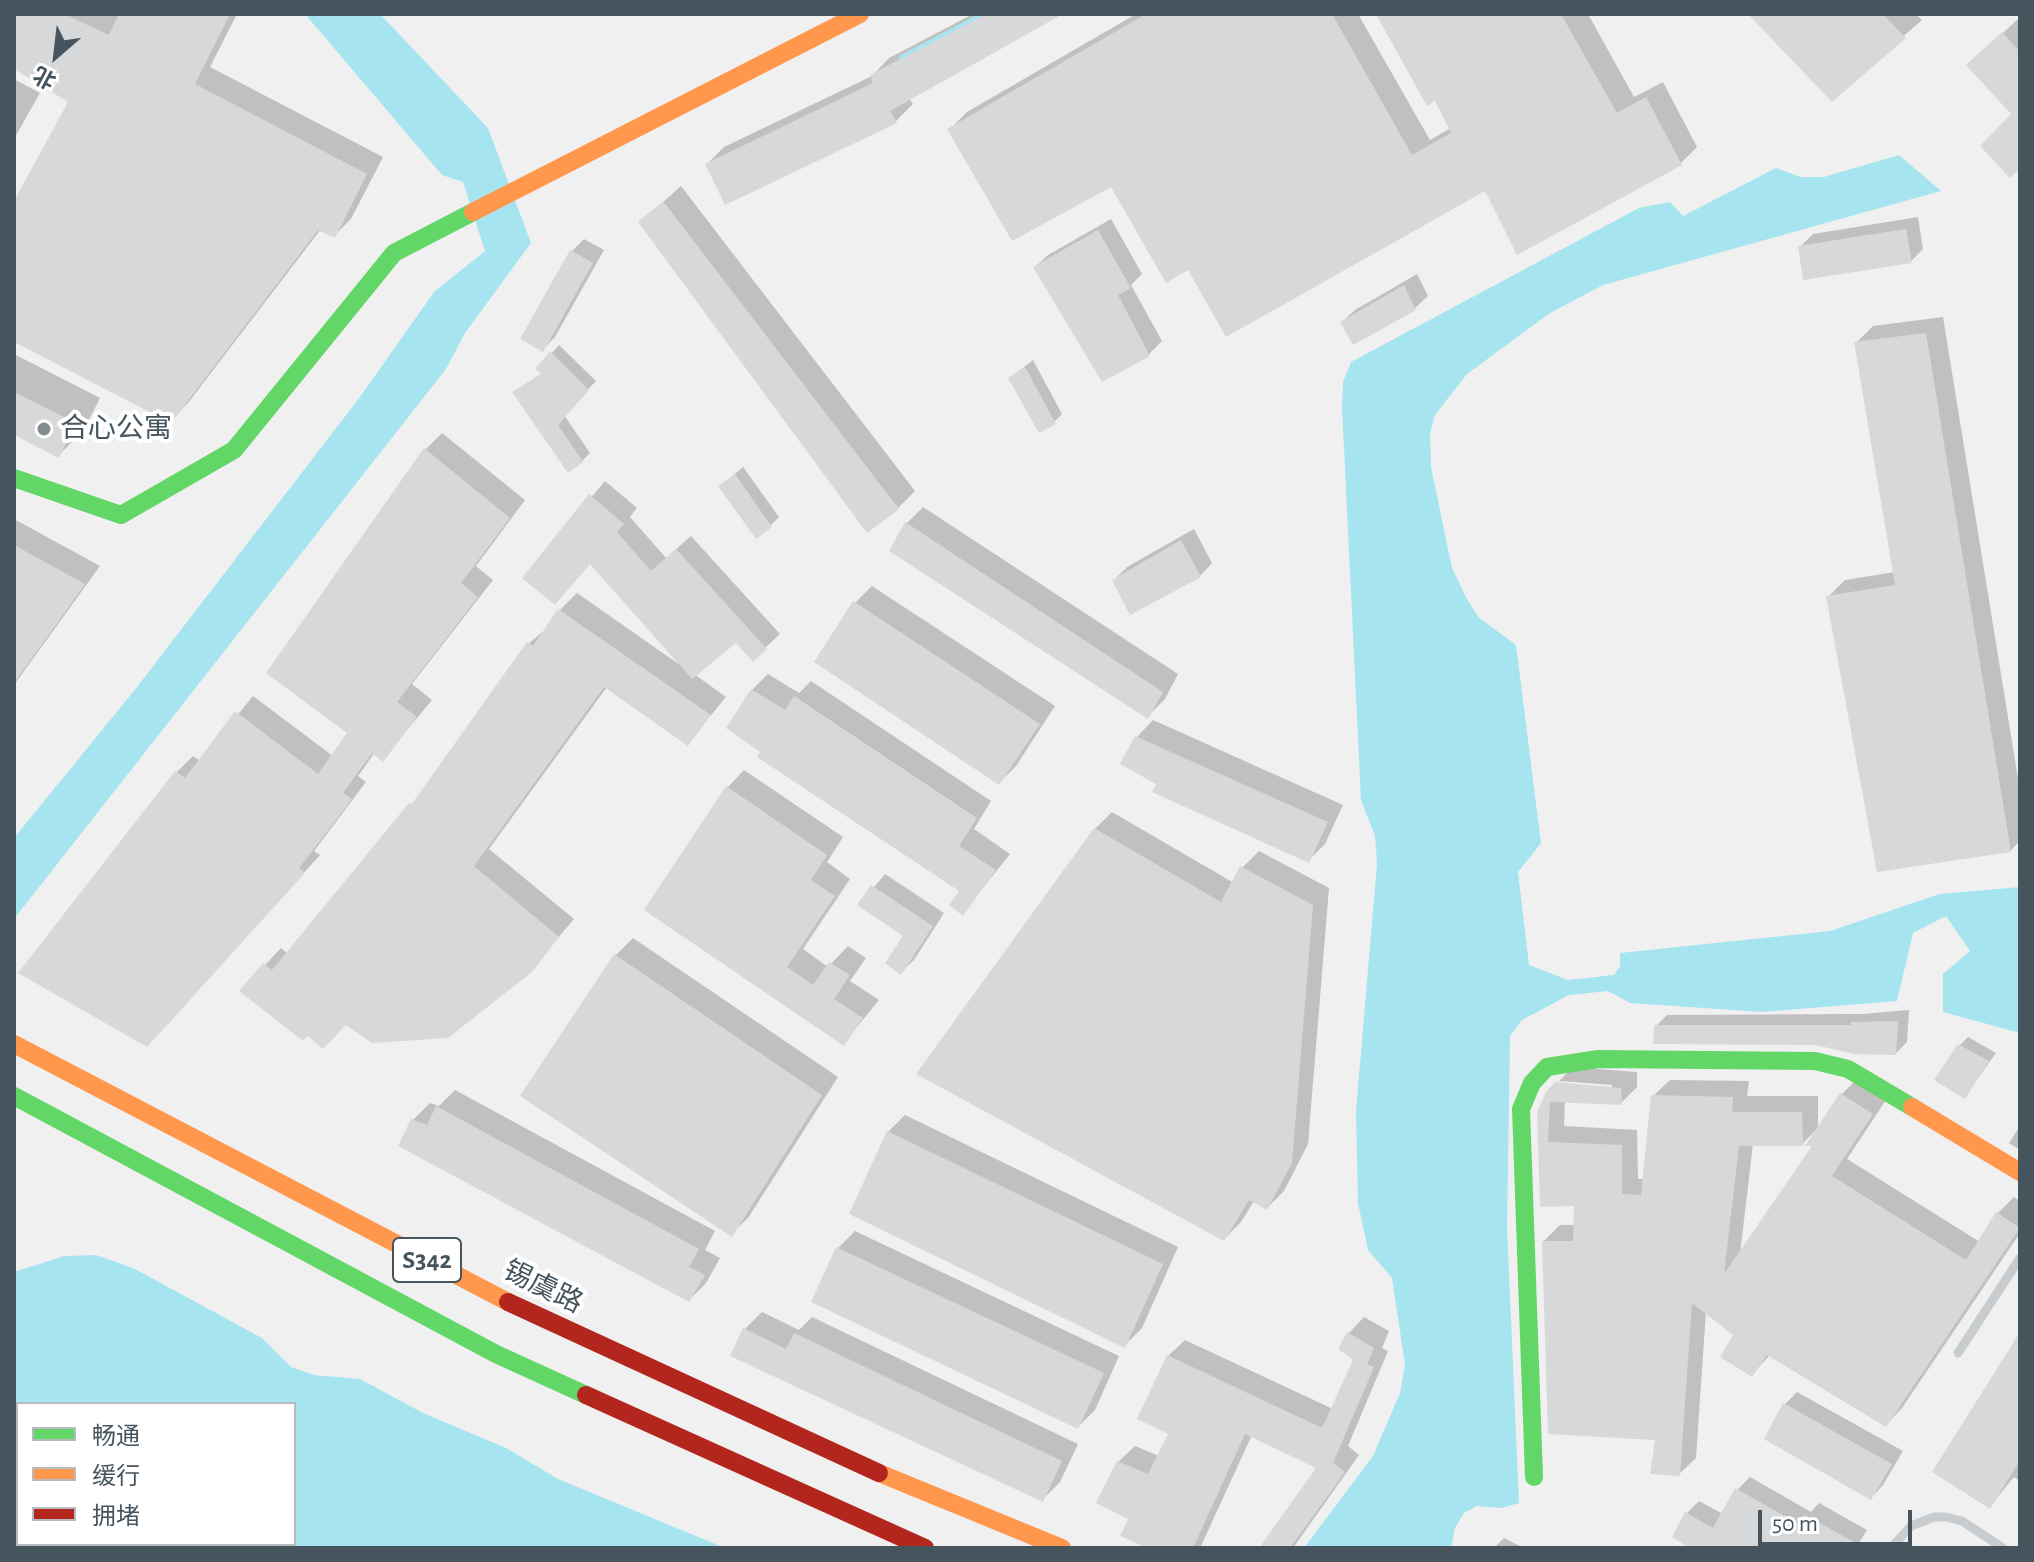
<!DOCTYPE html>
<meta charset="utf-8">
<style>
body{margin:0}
#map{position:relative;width:2034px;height:1562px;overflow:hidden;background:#f0f0f0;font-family:"Alegreya Sans","Noto Sans SC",sans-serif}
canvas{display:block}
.frame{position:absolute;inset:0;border:16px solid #46545d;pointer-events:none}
.legend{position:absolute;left:16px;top:1402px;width:280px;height:144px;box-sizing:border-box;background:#fff;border:2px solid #b5bbbe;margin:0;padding:10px 14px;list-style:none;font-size:24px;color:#46545d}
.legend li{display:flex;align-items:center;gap:16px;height:40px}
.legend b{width:40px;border:2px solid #b5bbbe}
.north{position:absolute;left:16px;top:16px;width:80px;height:80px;-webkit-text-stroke:6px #fff;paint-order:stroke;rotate:208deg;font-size:22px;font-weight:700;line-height:32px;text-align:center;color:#46545d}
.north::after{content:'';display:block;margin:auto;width:28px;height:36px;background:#46545d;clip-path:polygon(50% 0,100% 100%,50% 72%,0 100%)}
.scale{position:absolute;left:1758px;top:1510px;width:154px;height:36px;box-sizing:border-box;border:4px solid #46545d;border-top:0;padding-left:10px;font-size:24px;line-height:28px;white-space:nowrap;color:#46545d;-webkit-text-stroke:6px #fff;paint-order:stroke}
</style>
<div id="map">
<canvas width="2034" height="1562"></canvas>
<div class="frame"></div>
<ul class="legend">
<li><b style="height:10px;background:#63d668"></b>畅通</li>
<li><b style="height:10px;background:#ff974d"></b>缓行</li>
<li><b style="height:10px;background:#b3261e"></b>拥堵</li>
</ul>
<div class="north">北</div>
<div class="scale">50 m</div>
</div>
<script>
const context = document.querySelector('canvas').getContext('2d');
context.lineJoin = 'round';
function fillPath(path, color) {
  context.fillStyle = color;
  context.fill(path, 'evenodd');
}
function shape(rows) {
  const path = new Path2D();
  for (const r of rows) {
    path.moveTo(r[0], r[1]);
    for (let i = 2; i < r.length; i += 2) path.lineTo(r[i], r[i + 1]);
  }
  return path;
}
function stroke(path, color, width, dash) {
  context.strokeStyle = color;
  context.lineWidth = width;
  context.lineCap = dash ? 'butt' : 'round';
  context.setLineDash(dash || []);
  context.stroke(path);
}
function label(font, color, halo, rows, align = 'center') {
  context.font = font + ' "Alegreya Sans","Noto Sans SC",sans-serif';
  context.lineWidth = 8;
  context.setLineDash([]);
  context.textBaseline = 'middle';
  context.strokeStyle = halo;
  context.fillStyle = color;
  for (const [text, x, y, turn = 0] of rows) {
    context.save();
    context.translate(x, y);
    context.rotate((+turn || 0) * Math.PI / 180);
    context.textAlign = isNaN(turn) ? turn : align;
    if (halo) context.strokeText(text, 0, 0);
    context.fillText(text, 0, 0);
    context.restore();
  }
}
const water = shape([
 [305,14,380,14,488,128,531,243,465,333,446,369,14,919,14,838,137,687,360,397,434,292,485,251,463,182,442,175],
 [1899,155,1941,191,1603,285,1550,313,1467,374,1435,415,1430,433,1431,467,1452,568,1466,597,1478,617,1516,645,1541,843,1518,872,1529,965,1568,980,1614,975,1620,966,1620,953,1830,931,1940,894,2020,887,2020,1033,1943,1012,1943,974,1970,951,1946,916,1913,933,1897,1001,1762,1012,1630,1003,1608,991,1569,995,1522,1020,1510,1036,1507,1228,1519,1503,1502,1508,1477,1506,1464,1513,1455,1528,1451,1548,1304,1548,1373,1456,1400,1393,1405,1365,1392,1278,1368,1250,1358,1203,1356,1111,1377,863,1375,836,1361,800,1342,407,1343,382,1351,362,1639,208,1670,202,1683,216,1776,168,1801,177,1824,177],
 [96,1255,133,1268,262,1338,291,1367,314,1375,360,1379,423,1413,506,1448,558,1479,725,1548,14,1548,14,1272,64,1256],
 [18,1404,294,1404,294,1544,18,1544]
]);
const shadow = shape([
 [14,14,237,14,210,67,383,157,351,219,334,236,321,229,188,403,171,420,14,340,14,205,71,102,14,66],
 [973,14,1059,14,909,98,913,104,896,121,707,164,724,147,872,76,889,58],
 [1136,14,1358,14,1430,140,1451,128,1436,98,1378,14,1588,14,1634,97,1663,82,1697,147,1680,164,1486,188,1189,268,1112,184,950,129,967,112],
 [1751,14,1916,14,1922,20,1832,99],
 [2020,17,2020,166,2013,115,1986,49],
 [14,79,40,93,14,139],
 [681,186,915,491,898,508,641,222],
 [1918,217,1923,249,1911,261,1801,246,1813,234],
 [1111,219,1142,274,1131,285,1162,341,1149,354,1103,379,1035,267,1048,255],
 [584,239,604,250,555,337,542,350,572,251],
 [1417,274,1428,296,1415,308,1342,322,1355,310],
 [1943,317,2020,791,2020,841,2010,851,1828,597,1845,580,1895,572,1856,343,1873,326],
 [559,345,596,381,564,415,590,453,582,461,515,392,542,373,538,369],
 [14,354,100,398,84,430,59,455,14,432],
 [1033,360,1062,414,1054,422,1010,378],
 [442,433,525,500,476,566,493,580,412,684,432,700,383,759,375,752,358,776,366,782,314,851,320,855,164,1028,21,972,177,772,193,756,200,761,253,696,333,756,349,733,269,672,426,449],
 [743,467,779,517,771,525,720,486],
 [605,481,637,508,630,517,666,558,691,536,780,634,753,659,736,640,694,674,726,697,688,743,607,687,489,849,574,919,530,971,346,1023,323,1046,265,965,281,948,288,954,424,790,529,643,548,628,560,610,577,593,680,665,591,563,524,577],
 [923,507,1178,674,1165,699,1148,716,906,524],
 [14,519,100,566,14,685],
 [1194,529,1212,563,1200,576,1114,580,1127,567],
 [872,586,1055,706,1016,766,999,783,855,603],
 [768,674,799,693,811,681,991,801,974,829,1010,854,963,913,961,891,763,751,752,690],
 [1153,720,1343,805,1325,844,1308,861,1159,783,1137,737],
 [744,770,843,837,827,862,850,879,803,949,828,967,848,946,866,958,850,981,879,1000,844,1043,647,910,728,787],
 [1112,812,1234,883,1242,868,1259,851,1329,888,1308,1144,1284,1191,1267,1208,1254,1201,1241,1222,1224,1239,1095,829],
 [885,874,944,913,914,960,901,972,906,935,860,904],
 [633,938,838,1077,748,1218,731,1234,522,1095,616,955],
 [1909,1010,1907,1042,1896,1053,1656,1026,1667,1015,1862,1014],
 [1968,1037,1996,1053,1965,1096,1960,1045],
 [1573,1067,1637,1072,1637,1087,1621,1103,1565,1101,1564,1126,1637,1130,1638,1179,1645,1179,1653,1096,1670,1080,1749,1081,1747,1096,1818,1096,1818,1130,1842,1094,1858,1078,1888,1097,1847,1159,1980,1242,1998,1213,2014,1197,2020,1201,2020,1233,1902,1408,1886,1425,1770,1355,1752,1374,1736,1335,1706,1311,1696,1458,1679,1474,1544,1241,1560,1225,1575,1225,1576,1204,1542,1205,1547,1093,1611,1088,1612,1085,1559,1081],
 [1816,1130,1815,1144,1740,1254,1753,1144,1802,1144],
 [455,1090,715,1231,705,1250,720,1258,706,1283,689,1300,413,1120,430,1103,439,1106],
 [905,1115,1178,1247,1142,1328,1125,1345,888,1132],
 [2020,1126,2020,1150,2009,1143],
 [855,1231,1119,1356,1095,1410,1078,1427,838,1248],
 [762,1312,799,1330,812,1317,1078,1444,1060,1482,1043,1499,733,1355,745,1329],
 [1364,1317,1389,1331,1382,1348,1388,1351,1348,1446,1359,1455,1293,1548,1262,1548,1319,1467,1252,1435,1201,1546,1152,1548,1130,1518,1118,1462,1135,1446,1159,1456,1170,1433,1168,1356,1185,1340,1333,1409,1356,1359,1348,1334],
 [2020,1332,2020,1481,2014,1477,1990,1506],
 [1797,1392,1903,1451,1883,1485,1871,1498,1785,1404],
 [1750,1477,1811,1512,1819,1503,1867,1530,1856,1548,1695,1548,1687,1513,1699,1501,1723,1514,1737,1490],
 [1504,1538,1524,1548,1494,1548]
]);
const stream = shape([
 [902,58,985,14]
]);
const building = shape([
 [14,14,64,14,109,35,119,14,230,14,195,84,367,174,335,238,318,230,171,423,14,342,14,201,68,102,14,69],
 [986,14,1063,14,890,111,897,123,725,205,705,164,873,83,870,75],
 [1146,14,1332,14,1412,155,1451,133,1435,101,1427,106,1376,14,1561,14,1617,113,1646,97,1682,165,1517,255,1485,191,1226,337,1188,270,1166,283,1111,187,1012,241,947,129],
 [1748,14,1883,14,1906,38,1832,102],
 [2002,32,2020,52,2020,169,2010,178,1980,146,2011,114,1966,65],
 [663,201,899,509,867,533,638,222],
 [1906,229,1912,263,1803,280,1798,246],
 [1098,230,1131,288,1118,295,1150,356,1102,382,1033,267],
 [570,250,593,263,543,352,520,339],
 [1404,285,1416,310,1353,345,1340,322],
 [1926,333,2011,852,1877,872,1826,596,1895,585,1854,342],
 [550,351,589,390,558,425,583,462,568,473,512,392,541,374,535,369],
 [1025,367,1056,424,1039,433,1008,378],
 [14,392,76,423,59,458,14,435],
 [424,448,510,518,461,583,478,597,397,702,417,717,383,762,372,753,343,793,352,799,299,868,305,873,147,1047,18,973,175,771,185,778,235,711,318,774,347,733,266,673],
 [735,474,772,527,756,539,718,486],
 [589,494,624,524,617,532,651,571,676,549,767,649,753,662,736,643,692,679,590,564,555,605,522,578],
 [905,522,1163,692,1148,719,889,551],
 [1181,540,1201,577,1130,615,1112,580],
 [14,545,85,584,14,683],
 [853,601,1040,724,999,785,814,662],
 [558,609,711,715,688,746,604,687,474,866,559,937,532,972,448,1038,372,1043,346,1025,323,1049,308,1036,303,1041,239,991,263,963,272,970,409,803,411,805,527,642,533,646],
 [751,689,785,710,794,696,977,818,959,846,996,870,963,916,949,905,959,891,757,757,760,752,726,728],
 [1135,736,1328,822,1309,863,1152,792,1156,784,1120,764],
 [726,786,827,855,811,880,835,896,787,967,813,985,829,962,850,975,834,999,863,1018,844,1046,644,910],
 [1094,828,1221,902,1240,866,1313,905,1292,1163,1267,1210,1249,1200,1224,1241,916,1074],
 [871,885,933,926,901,975,885,963,903,936,857,905],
 [614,954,822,1095,732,1237,520,1096],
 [1898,1021,1896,1055,1854,1054,1815,1045,1653,1044,1654,1025,1851,1025,1851,1022],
 [1958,1044,1989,1061,1965,1099,1934,1080],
 [1555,1082,1621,1088,1622,1105,1550,1102,1548,1142,1622,1145,1622,1194,1641,1195,1651,1095,1733,1097,1732,1112,1802,1112,1803,1146,1739,1146,1724,1274,1812,1146,1805,1146,1840,1093,1873,1114,1832,1176,1966,1260,1996,1212,2020,1228,1886,1427,1767,1355,1752,1377,1720,1357,1733,1335,1692,1303,1680,1476,1650,1474,1655,1440,1548,1434,1542,1241,1573,1241,1574,1206,1540,1207,1537,1112,1546,1092],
 [436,1106,699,1249,689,1267,705,1275,689,1302,398,1146,411,1119,427,1125],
 [887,1131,1163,1264,1125,1348,849,1214],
 [836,1247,1104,1373,1078,1429,811,1302],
 [743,1328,786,1349,794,1333,1062,1461,1043,1502,730,1356],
 [1347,1332,1374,1348,1367,1364,1374,1367,1333,1463,1345,1472,1290,1548,1259,1548,1316,1468,1245,1434,1193,1548,1147,1548,1120,1536,1128,1519,1096,1503,1117,1461,1148,1474,1168,1434,1137,1419,1167,1355,1322,1428,1353,1360,1338,1349],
 [2020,1332,2020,1460,1990,1509,1932,1472],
 [1783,1403,1892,1464,1871,1500,1764,1439],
 [1735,1488,1799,1524,1805,1515,1865,1548,1690,1548,1672,1537,1685,1512,1713,1528]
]);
const lane = shape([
 [1958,1353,2020,1258],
 [1891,1548,1911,1526,1934,1517,1946,1517,1962,1521,2003,1548]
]);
const fast = shape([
 [14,478,121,515,234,450,394,253,473,212],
 [14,1096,496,1354,586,1395],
 [1534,1477,1521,1109,1532,1083,1547,1067,1598,1059,1815,1061,1848,1069,1912,1107]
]);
const slow = shape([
 [473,212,860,14],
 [14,1044,508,1302],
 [1912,1107,2020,1172],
 [879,1473,1062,1548]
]);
const jam = shape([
 [508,1302,879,1473],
 [586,1395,925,1548]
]);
const markers = [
 [44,429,8,"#828b90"]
];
const shields = [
 [427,1260,68]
];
const shieldNames = [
 ["S342",427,1260]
];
const poiNames = [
 ["合心公寓",60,429]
];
const streetNames = [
 ["锡虞路",543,1287,26]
];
fillPath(water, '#a6e5ef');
fillPath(shadow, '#0003');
stroke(stream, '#a6e5ef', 6);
fillPath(building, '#d7d8da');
stroke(lane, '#c9ccce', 9);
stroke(fast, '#63d668', 18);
stroke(slow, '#ff974d', 18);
stroke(jam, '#b3261e', 18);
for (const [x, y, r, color] of markers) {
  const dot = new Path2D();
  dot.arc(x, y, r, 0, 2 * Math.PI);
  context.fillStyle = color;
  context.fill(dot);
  stroke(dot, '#fff', 3);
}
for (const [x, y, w] of shields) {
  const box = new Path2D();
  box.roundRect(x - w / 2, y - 22, w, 44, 6);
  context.fillStyle = '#fff';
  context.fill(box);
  stroke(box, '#46545d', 2);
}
label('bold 26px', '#46545d', null, shieldNames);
label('28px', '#46545d', '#fff', poiNames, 'left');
label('28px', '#46545d', '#fff', streetNames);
</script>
